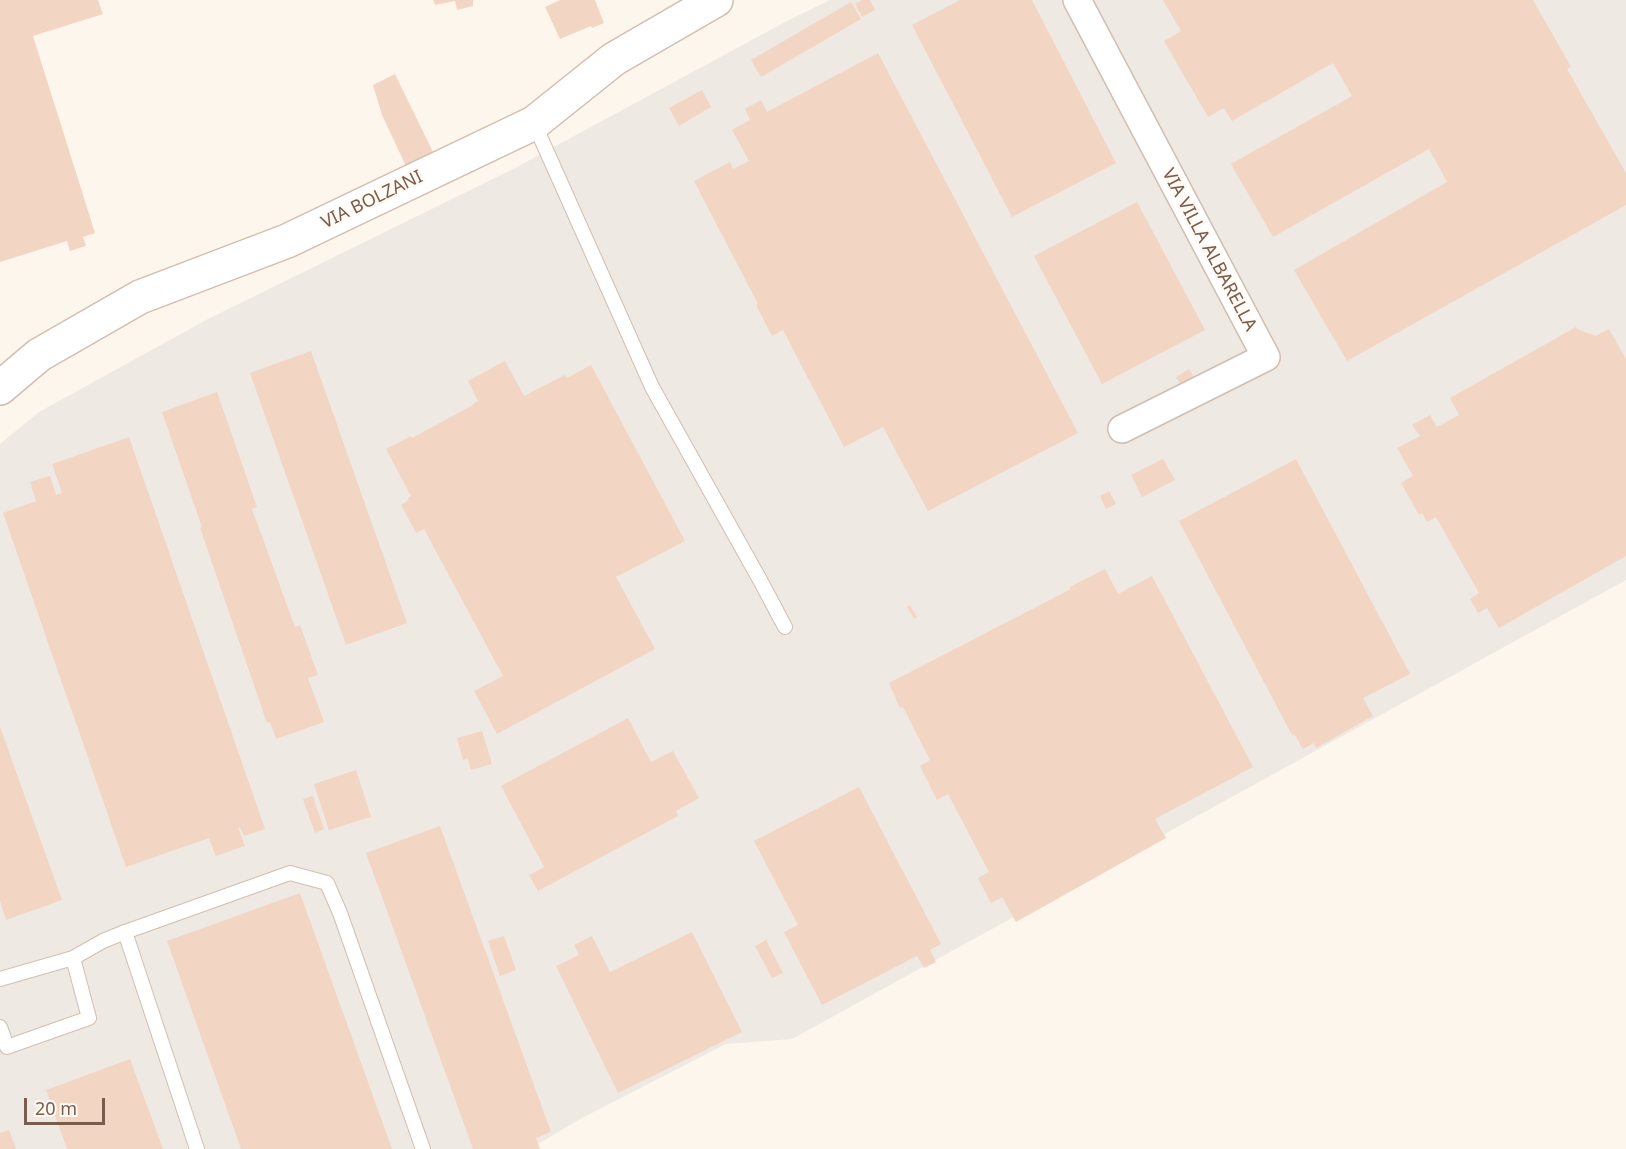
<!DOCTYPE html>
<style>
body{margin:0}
#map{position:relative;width:1626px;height:1149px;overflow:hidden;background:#fdf6ec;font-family:"Noto Sans",sans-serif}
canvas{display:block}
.scale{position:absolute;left:24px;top:1098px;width:81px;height:27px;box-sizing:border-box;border:3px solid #7a5c4d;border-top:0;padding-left:8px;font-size:18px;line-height:21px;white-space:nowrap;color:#7a5c4d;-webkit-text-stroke:4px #fffaf3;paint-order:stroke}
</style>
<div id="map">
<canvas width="1626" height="1149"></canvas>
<div class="scale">20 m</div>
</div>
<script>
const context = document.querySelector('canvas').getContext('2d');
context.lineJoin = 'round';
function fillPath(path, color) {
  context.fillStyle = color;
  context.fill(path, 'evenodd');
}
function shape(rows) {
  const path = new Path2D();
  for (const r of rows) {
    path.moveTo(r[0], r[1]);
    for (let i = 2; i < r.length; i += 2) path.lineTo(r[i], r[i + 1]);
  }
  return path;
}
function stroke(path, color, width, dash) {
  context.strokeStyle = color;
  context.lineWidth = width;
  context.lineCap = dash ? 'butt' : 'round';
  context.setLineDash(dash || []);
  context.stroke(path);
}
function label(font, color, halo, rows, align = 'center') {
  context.font = font + ' "Noto Sans",sans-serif';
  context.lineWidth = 4.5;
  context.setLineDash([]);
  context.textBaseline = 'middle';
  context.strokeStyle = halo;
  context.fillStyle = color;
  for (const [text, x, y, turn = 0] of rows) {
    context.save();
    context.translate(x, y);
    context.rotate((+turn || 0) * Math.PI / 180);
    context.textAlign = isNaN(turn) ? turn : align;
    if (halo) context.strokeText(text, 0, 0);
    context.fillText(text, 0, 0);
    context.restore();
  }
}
const industrial = shape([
 [830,0,1626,0,1626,580,792,1039,726,1044,580,1119,530,1149,0,1149,0,444,39,412,208,319,515,168,787,21]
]);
const building = shape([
 [0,0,98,0,103,14,33,36,95,233,83,237,86,246,70,251,67,241,0,262],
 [433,0,473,0,473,6,457,10,455,1,435,5],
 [560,0,595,0,604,23,592,28,591,26,560,39,545,7],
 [862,0,870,0,875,10,862,17,855,4],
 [960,0,1032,0,1116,163,1012,217,912,25],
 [1163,0,1533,0,1571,67,1567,69,1626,173,1626,205,1347,361,1294,270,1447,182,1429,149,1273,237,1231,164,1352,96,1333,63,1232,121,1224,108,1208,117,1164,41,1181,31],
 [851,2,861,19,761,77,751,60],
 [878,53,1078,433,928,511,883,427,844,447,783,330,772,336,756,305,758,304,694,181,730,162,733,169,749,161,732,130,750,120,745,109,761,100,767,112],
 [395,74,433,152,406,166,382,115,373,85],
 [702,90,711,107,679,126,669,108],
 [1137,202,1205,330,1102,384,1034,256],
 [1576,327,1577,329,1596,336,1609,329,1626,359,1626,556,1499,628,1487,608,1478,613,1470,599,1479,593,1436,517,1427,522,1422,513,1419,515,1401,483,1413,476,1397,448,1420,436,1412,425,1430,415,1437,427,1459,415,1450,398],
 [311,351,407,623,346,645,250,373],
 [505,361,524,396,565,375,567,378,591,365,685,541,616,577,655,649,497,734,474,691,503,676,424,529,416,533,401,505,409,500,408,498,411,496,386,449,411,436,412,438,473,405,473,404,478,401,468,381],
 [1189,369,1195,379,1182,387,1176,377],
 [217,392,257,507,252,509,295,627,300,625,318,675,308,678,324,722,276,739,270,722,267,723,200,528,202,527,162,412],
 [129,437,265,829,244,836,240,827,238,828,245,846,216,856,209,838,126,867,3,513,36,501,30,482,50,476,56,495,62,493,52,464],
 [1163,459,1175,480,1142,497,1131,475],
 [1296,459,1410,674,1363,698,1373,716,1316,748,1314,743,1303,749,1294,734,1292,735,1179,521],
 [1109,491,1116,504,1106,509,1100,496],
 [1105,569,1118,594,1152,576,1253,767,1155,819,1166,838,1016,922,1002,897,991,903,978,878,989,872,948,794,937,800,920,766,930,760,903,707,900,708,889,683,1071,589,1070,587],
 [910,605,917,617,914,619,907,607],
 [628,718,651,762,673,751,699,798,676,811,678,816,538,891,529,875,544,867,501,786],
 [0,727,62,900,6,920,0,901],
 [482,731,492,764,471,770,468,759,463,760,457,738],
 [356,770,371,817,329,830,314,784],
 [859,787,941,944,930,950,936,962,924,968,917,956,822,1005,784,932,798,925,754,841],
 [313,796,324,829,315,833,303,799],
 [440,826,551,1132,536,1138,540,1149,473,1149,366,853],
 [300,893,392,1149,241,1149,167,941],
 [692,932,742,1032,618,1093,556,966,579,955,574,945,592,936,610,972],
 [504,936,516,970,500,976,488,941],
 [766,940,783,973,772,978,755,946],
 [130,1059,163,1149,67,1149,46,1090],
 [9,1130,16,1149,0,1149,0,1133]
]);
const service = shape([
 [534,123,652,387,760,580,785,627],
 [125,932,197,1149],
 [73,958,103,941,125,932,290,873,327,883,340,913,423,1149],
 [0,979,73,958,89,1018,7,1047,0,1027]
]);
const minor = shape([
 [1077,0,1266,357,1122,429]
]);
const tertiary = shape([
 [0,388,39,355,140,297,287,241,534,123,614,59,716,0]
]);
const streetNames = [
 ["VIA BOLZANI",372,200,-26],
 ["VIA VILLA ALBARELLA",1209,250,62]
];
fillPath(industrial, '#efe9e4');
fillPath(building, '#f3d5c3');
stroke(service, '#d1beb0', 16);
stroke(minor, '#d1beb0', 30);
stroke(tertiary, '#d1beb0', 36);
stroke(service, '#fff', 14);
stroke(minor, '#fff', 27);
stroke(tertiary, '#fff', 33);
label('18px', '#7a5c4d', '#fffaf3', streetNames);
</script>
